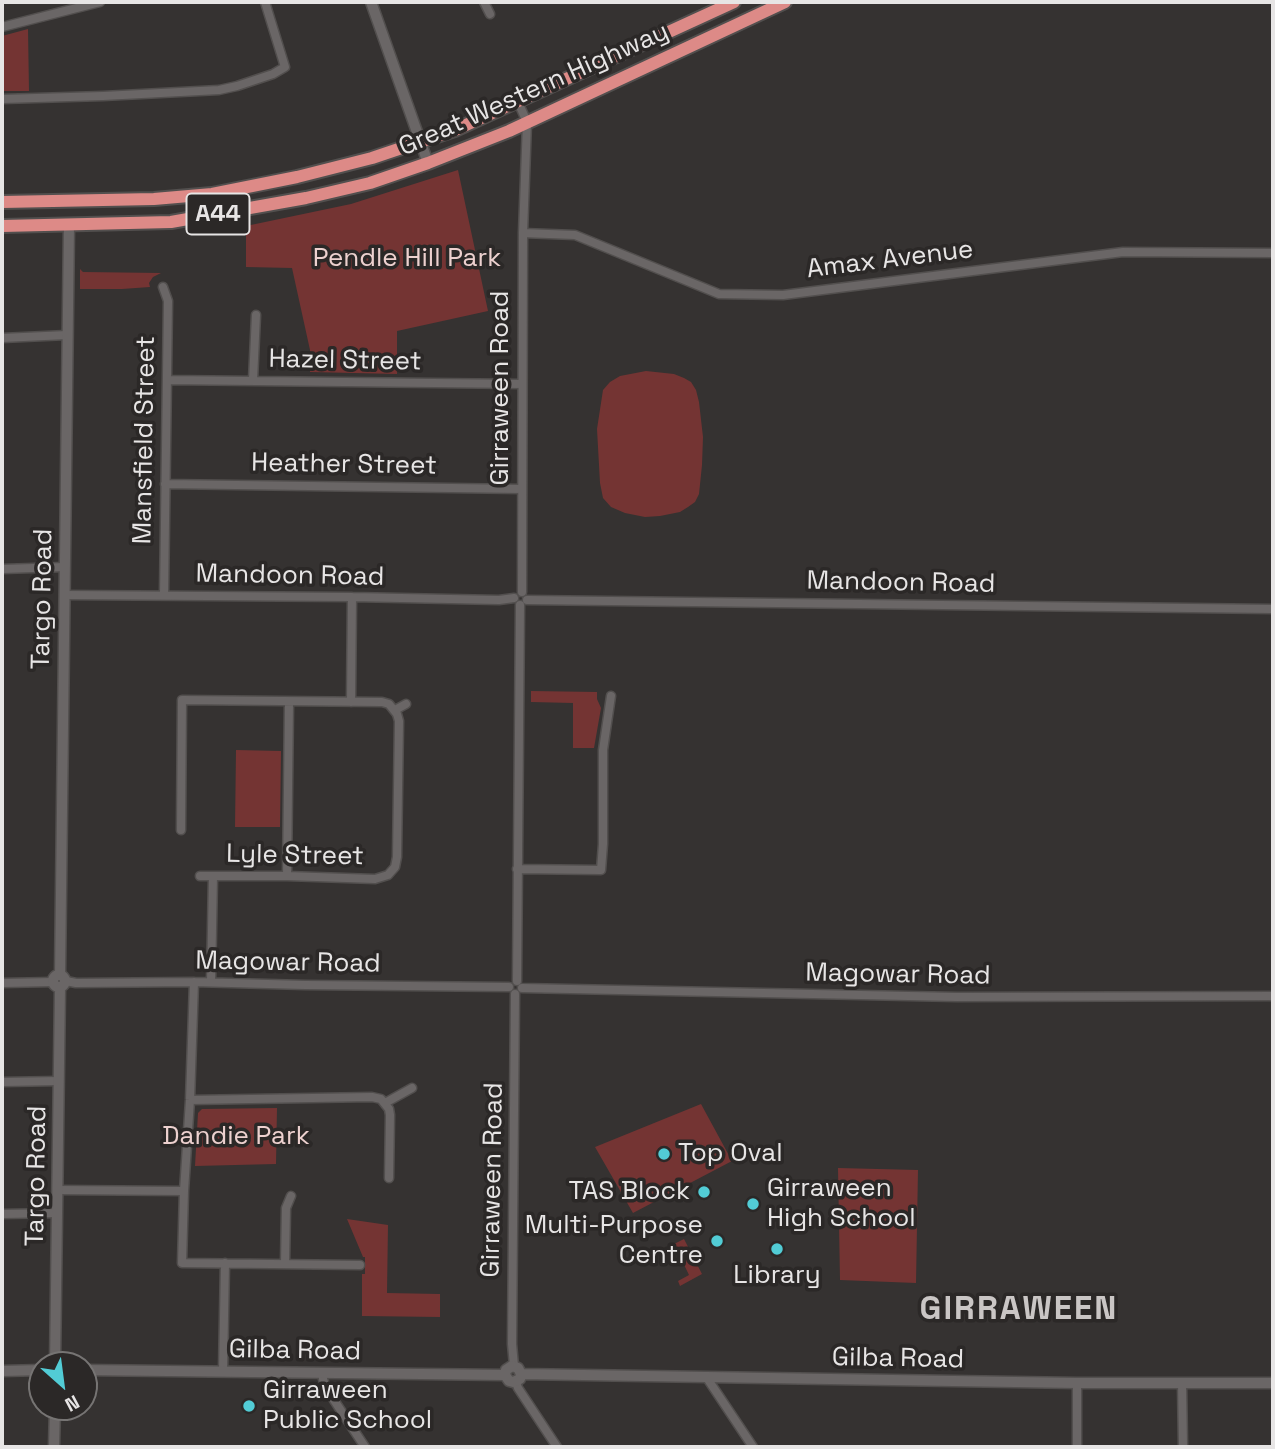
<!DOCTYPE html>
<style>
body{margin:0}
#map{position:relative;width:1275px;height:1449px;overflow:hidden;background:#353231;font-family:"Space Grotesk",sans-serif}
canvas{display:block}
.frame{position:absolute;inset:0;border:4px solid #e7e5e5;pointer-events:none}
.north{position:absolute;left:28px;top:1351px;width:70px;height:70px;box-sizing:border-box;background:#2b2827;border:2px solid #767473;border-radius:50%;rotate:152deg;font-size:19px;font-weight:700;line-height:28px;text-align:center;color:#e7e5e5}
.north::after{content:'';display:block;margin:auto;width:24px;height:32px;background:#52ccd5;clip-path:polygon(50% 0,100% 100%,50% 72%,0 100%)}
</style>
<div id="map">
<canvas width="1275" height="1449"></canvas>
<div class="frame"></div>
<div class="north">N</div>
</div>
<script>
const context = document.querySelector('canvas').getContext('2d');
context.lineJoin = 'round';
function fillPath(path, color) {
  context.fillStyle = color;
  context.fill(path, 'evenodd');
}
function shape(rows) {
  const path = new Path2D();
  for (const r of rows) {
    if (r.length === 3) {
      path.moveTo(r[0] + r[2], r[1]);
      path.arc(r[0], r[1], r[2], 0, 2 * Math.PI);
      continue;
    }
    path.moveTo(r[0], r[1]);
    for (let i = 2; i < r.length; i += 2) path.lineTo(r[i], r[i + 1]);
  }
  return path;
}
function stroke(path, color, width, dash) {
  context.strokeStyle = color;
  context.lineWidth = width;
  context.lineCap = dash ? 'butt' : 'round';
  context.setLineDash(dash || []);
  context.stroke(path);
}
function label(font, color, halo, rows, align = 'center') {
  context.font = font + ' "Space Grotesk",sans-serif';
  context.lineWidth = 7;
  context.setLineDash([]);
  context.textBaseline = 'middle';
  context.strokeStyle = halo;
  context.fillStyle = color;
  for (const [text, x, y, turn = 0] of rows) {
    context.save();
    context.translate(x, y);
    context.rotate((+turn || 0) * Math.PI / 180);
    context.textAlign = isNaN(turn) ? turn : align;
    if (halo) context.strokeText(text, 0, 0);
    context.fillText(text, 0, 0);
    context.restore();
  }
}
const green = shape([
 [28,29,29,91,2,91,2,36],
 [458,170,488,311,397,331,397,374,310,372,310,350,292,268,246,267,246,226,351,204],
 [80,269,83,272,161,273,153,277,149,283,150,287,122,289,80,289],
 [646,371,674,374,684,378,691,382,696,390,699,402,703,437,702,465,699,494,695,502,688,507,680,512,660,516,645,517,625,513,611,507,603,498,600,483,597,429,603,390,610,382,620,376],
 [531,691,597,692,597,699,601,708,594,748,573,748,573,703,531,702],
 [236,750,281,751,280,827,235,827],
 [701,1104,732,1161,633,1213,595,1147],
 [277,1108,276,1164,195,1166,198,1113,202,1109],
 [838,1168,918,1170,916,1283,840,1280],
 [347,1219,388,1225,387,1293,440,1294,440,1317,362,1316,362,1274,365,1274,365,1257,363,1257],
 [684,1239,702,1274,680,1286,678,1281,689,1275,674,1244]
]);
const minor = shape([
 [484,2,490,14],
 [2,27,100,2],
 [2,99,103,96,219,90,237,86,273,74,285,67,265,2],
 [518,102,527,122,523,233,522,592],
 [523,233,575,235,719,294,783,295,1123,252,1273,253],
 [163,287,168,301,164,595],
 [2,338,67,335],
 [167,380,522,384],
 [253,380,256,315],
 [165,484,522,489],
 [2,569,65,567],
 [64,595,352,597,499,600,514,598],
 [527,600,1273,609],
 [351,702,352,597],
 [395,710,406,704],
 [181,830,182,700,382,702,389,704,397,714,399,721,397,857,395,867,388,875,375,879,287,876,200,876],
 [517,869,601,870,603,844,603,750,611,696],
 [287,876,289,702],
 [66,981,76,983,194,982,305,985,509,987],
 [517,981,520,605],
 [194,982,190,1100,184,1191,182,1263,360,1265],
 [211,982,213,876],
 [2,983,53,982],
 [522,988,957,997,1273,996],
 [2,1082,59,1081],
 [190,1100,372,1097,381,1099,389,1109,390,1115,389,1178],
 [385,1103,412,1088],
 [57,1190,184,1191],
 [2,1214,57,1213],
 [285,1264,286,1208,291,1196],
 [514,1366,512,1344,515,994],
 [223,1371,225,1263],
 [323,1373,323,1379,326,1388,365,1447],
 [707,1378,753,1447],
 [516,1382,518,1388,557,1447],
 [1077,1383,1077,1447],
 [1182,1383,1183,1447]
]);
const tertiary = shape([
 [371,2,428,163],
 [59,981,6],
 [60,975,69,225],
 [55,1365,60,988],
 [84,1370,505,1375],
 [2,1371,42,1370],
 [521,1374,1077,1383,1273,1383],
 [505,1375,506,1370,512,1366,518,1368,521,1374],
 [505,1375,509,1381,513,1382,520,1379,521,1374],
 [54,1447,55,1407]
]);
const trunk = shape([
 [2,202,154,199,212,194,297,177,372,158,455,130,734,2],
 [2,226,171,222,306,198,370,183,428,163,509,131,785,2]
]);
const markers = [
 [664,1154,7,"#52ccd5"],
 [704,1192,7,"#52ccd5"],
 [753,1204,7,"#52ccd5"],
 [717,1241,7,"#52ccd5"],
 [777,1249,7,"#52ccd5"],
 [249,1406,7,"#52ccd5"]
];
const shields = [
 [218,214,63]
];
const shieldNames = [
 ["A44",218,214]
];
const streetNames = [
 ["Great Western Highway",534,90,-24],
 ["Amax Avenue",890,260,-7],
 ["Hazel Street",345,361,1],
 ["Girraween Road",501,388,-90],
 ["Mansfield Street",145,440,-89],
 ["Heather Street",344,465,1],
 ["Mandoon Road",290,576,1],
 ["Mandoon Road",901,583,1],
 ["Targo Road",43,599,-89],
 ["Lyle Street",295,856,1],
 ["Magowar Road",288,963,1],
 ["Magowar Road",898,975,1],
 ["Targo Road",37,1176,-89],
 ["Girraween Road",493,1180,-89],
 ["Gilba Road",295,1351,1],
 ["Gilba Road",898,1359,1]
];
const parkNames = [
 ["Pendle Hill Park",407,259],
 ["Dandie Park",236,1137]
];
const poiNames = [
 ["Top Oval",678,1154],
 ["Girraween",767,1189],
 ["High School",767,1219],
 ["TAS Block",690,1192,"right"],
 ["Multi-Purpose",703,1226,"right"],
 ["Centre",703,1256,"right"],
 ["Library",777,1276,"center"],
 ["Girraween",263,1391],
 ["Public School",263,1421]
];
const districtNames = [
 ["GIRRAWEEN",1019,1310]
];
fillPath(green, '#743433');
stroke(minor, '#524f4e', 11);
stroke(tertiary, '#524f4e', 13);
stroke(trunk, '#524f4e', 16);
stroke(minor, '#6a6666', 8);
stroke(tertiary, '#6a6666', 10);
stroke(trunk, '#dd8a87', 12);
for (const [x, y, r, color] of markers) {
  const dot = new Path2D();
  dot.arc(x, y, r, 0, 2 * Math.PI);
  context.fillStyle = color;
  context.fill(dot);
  stroke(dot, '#2b2827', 2.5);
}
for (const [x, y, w] of shields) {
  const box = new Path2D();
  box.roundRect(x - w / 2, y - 20.5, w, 41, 5);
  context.fillStyle = '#2b2827';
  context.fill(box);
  stroke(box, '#e7e5e5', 2);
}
label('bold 24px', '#e7e5e5', null, shieldNames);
label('26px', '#e7e5e5', '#2b2827', streetNames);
label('26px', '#edd1cf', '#2b2827', parkNames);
label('26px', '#e7e5e5', '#2b2827', poiNames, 'left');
context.letterSpacing = '2px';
label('bold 33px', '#cac6c5', '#2b2827', districtNames);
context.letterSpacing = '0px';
</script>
